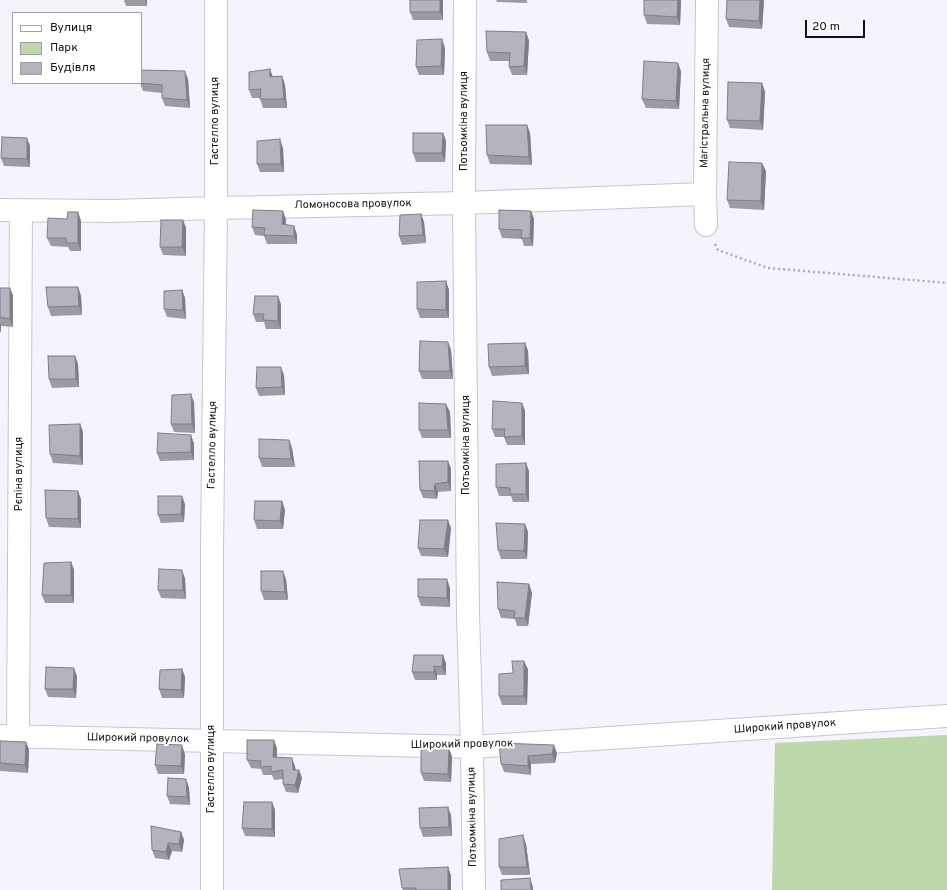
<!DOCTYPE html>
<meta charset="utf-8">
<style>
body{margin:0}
#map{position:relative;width:947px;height:890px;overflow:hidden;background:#f5f4fd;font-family:Overpass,sans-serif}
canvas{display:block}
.legend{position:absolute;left:12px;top:12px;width:130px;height:72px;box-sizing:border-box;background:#fff;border:1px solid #a0a0a2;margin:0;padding:5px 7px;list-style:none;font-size:12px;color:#121216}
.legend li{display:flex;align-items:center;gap:8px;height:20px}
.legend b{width:20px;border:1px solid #a0a0a2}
.scale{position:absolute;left:805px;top:20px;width:60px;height:18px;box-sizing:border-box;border:2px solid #121216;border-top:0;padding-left:5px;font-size:12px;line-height:14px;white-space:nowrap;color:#121216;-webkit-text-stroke:3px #fff;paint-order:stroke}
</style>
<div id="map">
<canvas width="947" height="890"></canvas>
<ul class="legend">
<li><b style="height:5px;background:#fff"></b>Вулиця</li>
<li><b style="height:11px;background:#bdd8ab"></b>Парк</li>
<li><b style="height:11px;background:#b6b3be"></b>Будівля</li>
</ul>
<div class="scale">20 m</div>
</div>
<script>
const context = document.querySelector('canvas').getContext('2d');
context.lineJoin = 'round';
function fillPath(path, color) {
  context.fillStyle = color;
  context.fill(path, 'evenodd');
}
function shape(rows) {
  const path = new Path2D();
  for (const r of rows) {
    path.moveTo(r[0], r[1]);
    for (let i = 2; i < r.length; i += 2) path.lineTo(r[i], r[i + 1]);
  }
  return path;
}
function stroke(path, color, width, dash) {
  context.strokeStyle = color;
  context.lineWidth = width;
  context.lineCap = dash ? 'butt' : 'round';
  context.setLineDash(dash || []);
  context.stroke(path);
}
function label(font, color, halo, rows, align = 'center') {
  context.font = font + ' Overpass,sans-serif';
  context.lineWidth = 4;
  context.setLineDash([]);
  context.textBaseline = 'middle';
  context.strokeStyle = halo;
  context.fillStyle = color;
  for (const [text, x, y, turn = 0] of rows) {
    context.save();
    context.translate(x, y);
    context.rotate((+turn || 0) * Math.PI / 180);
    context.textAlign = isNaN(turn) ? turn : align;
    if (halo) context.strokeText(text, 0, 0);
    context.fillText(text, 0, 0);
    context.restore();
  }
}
const green = shape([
 [947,735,947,890,772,890,775,743]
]);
const path = shape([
 [715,244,718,250,768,268,947,283]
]);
const minor = shape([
 [465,0,464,203,468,615,472,747,474,890],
 [0,210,112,211,216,208,464,203,705,194],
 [706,225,705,194,707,0],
 [0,736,472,747,947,716],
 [18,736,21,211],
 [212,890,212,549,216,208,216,0]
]);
const wall = shape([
 [124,0,147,0,147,6,126,6],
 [410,0,443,0,443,20,413,20,410,12],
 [496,0,527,0,527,3,497,2],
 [644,0,681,0,680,25,647,24,644,15],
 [764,0,762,29,729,27,726,19],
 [526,32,529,41,527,75,512,75,509,67,509,61,490,61,487,52],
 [445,48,444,75,419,75,416,67],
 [681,71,679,109,646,108,642,99],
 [273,76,282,76,285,85,287,108,263,108,260,99,261,98,252,98,249,90],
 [188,79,190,108,165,106,162,98,162,93,143,91,140,83],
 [762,83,765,92,763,130,730,128,727,120],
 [527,125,530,133,532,165,490,164,487,155],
 [443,133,446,141,445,162,416,162,413,153],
 [30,146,30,167,4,166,1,158],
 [283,148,284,172,260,172,257,164],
 [766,171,764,210,730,208,727,200],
 [531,211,534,219,533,246,524,246,522,239,502,238,499,229],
 [78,212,81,221,81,251,70,251,68,247,51,246,47,238,67,219],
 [421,214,424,222,426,243,402,245,399,236],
 [286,219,286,225,294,226,297,235,297,244,267,244,264,236,255,235,252,227],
 [183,220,186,228,186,256,163,255,160,247],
 [446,281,449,290,449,318,420,318,417,309],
 [78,287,81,296,82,315,51,316,48,307],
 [0,288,10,288,13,296,13,327,1,326,1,332,0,332],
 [182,290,185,298,186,319,167,317,164,309],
 [281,304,281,329,266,329,264,322,256,322,253,314],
 [448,342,451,350,453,379,422,379,419,371],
 [525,343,528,351,529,374,492,376,489,367],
 [75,356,78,364,79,387,52,388,49,379],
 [284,375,285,395,259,396,256,388],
 [194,402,195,433,174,432,171,424],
 [522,403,525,411,525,445,507,445,504,437,495,437,492,429],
 [450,412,451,438,422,438,419,430],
 [80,424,83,432,83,465,53,463,50,454],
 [191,435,194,444,194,460,160,461,157,453],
 [289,440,292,448,295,467,262,467,259,458],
 [448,461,451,469,451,491,438,492,437,499,423,498,420,490],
 [529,471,529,502,513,502,511,496,499,496,496,487],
 [81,499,81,528,49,527,46,518],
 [282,501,285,510,283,529,257,529,254,520],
 [185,504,184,522,161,523,158,515],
 [525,524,528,532,527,559,501,559,498,550],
 [451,528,448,557,421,556,418,548],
 [71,562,74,570,74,603,45,603,42,595],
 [185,578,186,599,161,598,158,590],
 [286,579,288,600,264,600,261,591],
 [529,584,532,593,528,626,517,626,515,619,501,618,498,609],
 [450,588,450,607,421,606,418,597],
 [443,655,446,664,446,675,437,675,437,680,415,680,412,672],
 [182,669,185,677,184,698,162,698,159,689],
 [528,669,527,705,502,705,499,696,513,673],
 [77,676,76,698,48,697,45,689],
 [0,741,26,742,29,750,28,773,0,771],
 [499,743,557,753,555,763,531,764,531,775,504,772,501,764],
 [277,748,277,757,295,766,296,770,299,770,302,778,298,793,286,792,283,784,283,779,274,780,272,775,263,775,261,769,251,768,247,760],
 [449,748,452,757,451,782,424,781,421,773],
 [185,754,184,774,158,774,155,765],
 [186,779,189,788,190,805,170,804,167,796],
 [272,802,275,810,275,837,245,836,242,828],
 [451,815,452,836,423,837,420,828],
 [181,832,184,840,182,852,172,851,169,860,155,858,152,850],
 [526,844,530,875,502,875,499,867],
 [448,867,451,876,451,890,403,890,402,888]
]);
const shadedWall = shape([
 [145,0,147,0,147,6],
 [440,0,443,0,443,20,440,12],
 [678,0,681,0,680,25,677,17],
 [760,0,764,0,762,29,759,21],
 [526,32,529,41,527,75,524,66],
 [442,39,445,48,444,75,441,66],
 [678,63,681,71,679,109,676,101],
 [270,69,273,77,270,77],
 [185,71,188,79,190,108,187,100],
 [282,76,285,85,287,108,284,99],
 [762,83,765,92,763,130,760,121],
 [527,125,530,133,532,165,529,157],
 [443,133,446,141,445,162,442,153],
 [27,138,30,146,30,167,27,159],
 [280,139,283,148,284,172,281,164],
 [762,163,766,171,764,210,761,201],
 [283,211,286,219,286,232,282,224],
 [531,211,534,219,533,246,530,238],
 [78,212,81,221,81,251,78,243],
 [421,214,424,222,426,243,423,235],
 [183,220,186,228,186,256,182,247],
 [294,226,297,235,297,244,294,236],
 [446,281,449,290,449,318,446,310],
 [78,287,81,296,82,315,79,306],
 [10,288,13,296,13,327,10,319],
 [182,290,185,298,186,319,183,310],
 [278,296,281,304,281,329,278,321],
 [0,322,1,326,1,332,0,329],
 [448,342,451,350,453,379,450,371],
 [525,343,528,351,529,374,525,366],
 [75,356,78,364,79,387,76,379],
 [281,367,284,375,285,395,282,387],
 [191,394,194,402,195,433,192,424],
 [522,403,525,411,525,445,522,436],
 [446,404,450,412,451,438,448,430],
 [80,424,83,432,83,465,80,456],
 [191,435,194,444,194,460,191,452],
 [289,440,292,448,295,467,291,459],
 [448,461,451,469,451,491,448,482],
 [526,463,529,471,529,502,526,494],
 [435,484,438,492,437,499,434,491],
 [78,491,81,499,81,528,78,519],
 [182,496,185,504,184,522,181,514],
 [282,501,285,510,283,529,280,521],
 [448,520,451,528,448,557,444,549],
 [525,524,528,532,527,559,524,551],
 [71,562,74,570,74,603,71,595],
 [182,570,185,578,186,599,183,590],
 [283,571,286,579,288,600,285,592],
 [447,579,450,588,450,607,447,598],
 [529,584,532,593,528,626,525,618],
 [443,655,446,664,446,675,442,667],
 [524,661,528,669,527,705,524,696],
 [434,666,437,675,437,680,434,672],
 [74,668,77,676,76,698,73,689],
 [182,669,185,677,184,698,181,690],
 [274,740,277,748,276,765,273,757],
 [26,742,29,750,28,773,25,765],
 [182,745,185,754,184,774,181,766],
 [554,745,557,753,555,763,552,754],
 [449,748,452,757,451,782,448,774],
 [528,756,531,764,531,775,528,766],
 [292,758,295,766,296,778,293,770],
 [299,770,302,778,298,793,295,785],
 [186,779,189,788,190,805,187,797],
 [272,802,275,810,275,837,272,829],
 [448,807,451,815,452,836,449,827],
 [181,832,184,840,182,852,179,844],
 [523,835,526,844,530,875,527,867],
 [168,843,172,851,169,860,166,852],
 [448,867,451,876,451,890,448,890],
 [530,878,533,887,533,890,531,890]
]);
const building = shape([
 [410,0,440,0,440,12,410,12,410,0],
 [644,0,678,0,677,17,644,15,644,0],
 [727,0,760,0,759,21,726,19,727,0],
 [486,31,526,32,524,66,509,67,510,53,487,52,486,31],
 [442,39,441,66,416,67,417,40,442,39],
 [644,61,678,63,676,101,642,99,644,61],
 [270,69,270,77,282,76,284,99,260,99,261,89,249,90,249,72,270,69],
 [141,70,185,71,187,100,162,98,162,85,140,83,141,83,141,70],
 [728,82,762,83,760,121,727,120,728,82],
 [486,125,527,125,529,157,487,155,486,125],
 [413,133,443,133,442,153,413,153,413,133],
 [2,137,27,138,27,159,1,158,2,137],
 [280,139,281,164,257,164,257,141,280,139],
 [729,162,762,163,761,201,727,200,729,162],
 [253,210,283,211,282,224,294,226,294,236,264,235,265,228,252,227,253,210],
 [499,210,531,211,530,238,521,238,522,230,499,229,499,210],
 [68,212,78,212,78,243,67,243,66,238,47,238,48,218,67,219,68,212],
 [421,214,423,235,399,236,400,215,421,214],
 [161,220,183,220,182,247,160,247,161,220],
 [446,281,446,310,417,309,417,282,446,281],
 [46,287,78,287,79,306,48,307,46,287],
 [0,288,10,288,10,319,0,317,0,288],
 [182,290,183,310,164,309,164,291,182,290],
 [255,296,278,296,278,321,263,320,264,314,253,314,255,296],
 [420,341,448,342,450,371,419,371,420,341],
 [525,343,525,366,489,367,488,344,525,343],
 [48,356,75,356,76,379,49,379,48,356],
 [257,367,281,367,282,387,256,388,257,367],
 [191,394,192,424,171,424,172,395,191,394],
 [493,401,522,403,522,436,504,437,505,429,492,429,493,401],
 [419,403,446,404,448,430,419,430,419,403],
 [80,424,80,456,50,454,49,425,80,424],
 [158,433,191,435,191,452,157,453,158,433],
 [259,439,289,440,291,459,259,458,259,439],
 [419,461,448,461,448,482,435,484,434,491,420,490,419,461],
 [526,463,526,494,510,494,510,488,496,487,496,464,526,463],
 [45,490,78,491,78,519,46,518,45,490],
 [158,496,182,496,181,514,158,515,158,496],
 [255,501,282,501,280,521,254,520,255,501],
 [420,520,448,520,444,549,418,548,420,520],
 [496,523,525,524,524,551,498,550,496,523],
 [71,562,71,595,42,595,44,563,71,562],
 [159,569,182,570,183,590,158,590,159,569],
 [261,571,283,571,285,592,261,591,261,571],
 [418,579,447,579,447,598,418,597,418,579],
 [497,582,529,584,525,618,514,618,515,611,498,609,497,582],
 [414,655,443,655,442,667,434,666,434,672,412,672,414,655],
 [512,661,524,661,524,696,499,696,499,674,513,673,512,661],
 [46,667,74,668,73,689,45,689,46,667],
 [182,669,181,690,159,689,160,670,182,669],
 [247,740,274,740,273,757,292,758,293,770,299,770,295,785,283,784,283,770,271,772,271,766,260,767,261,761,247,760,247,740],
 [0,741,26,742,25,765,0,763,0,741],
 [499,743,554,745,552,754,528,756,528,766,501,764,499,743],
 [157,744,182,745,181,766,155,765,157,744],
 [421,748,449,748,448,774,421,773,421,748],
 [168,778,186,779,187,797,167,796,168,778],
 [244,802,272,802,272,829,242,828,244,802],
 [448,807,449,827,420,828,419,808,448,807],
 [151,826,181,832,179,844,168,843,166,852,152,850,151,826],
 [523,835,527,867,499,867,499,839,523,835],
 [448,867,448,890,416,890,416,888,402,888,399,869,448,867],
 [530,878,531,890,501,890,501,880,530,878]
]);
const streetNames = [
 ["Магістральна вулиця",706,113,-89],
 ["Гастелло вулиця",216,121,-90],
 ["Потьомкіна вулиця",465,121,-90],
 ["Ломоносова провулок",353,205,-1],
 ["Гастелло вулиця",213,445,-89],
 ["Потьомкіна вулиця",467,445,-90],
 ["Рєпіна вулиця",20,474,-90],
 ["Широкий провулок",785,727,-4],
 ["Широкий провулок",138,739,1],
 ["Широкий провулок",462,745,-1],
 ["Гастелло вулиця",212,769,-90],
 ["Потьомкіна вулиця",473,817,-91]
];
fillPath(green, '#bdd8ab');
stroke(minor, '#c7c6d1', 24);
stroke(path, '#acabb2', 2.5, [2, 3]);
stroke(minor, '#fff', 22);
fillPath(wall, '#9d9aa3');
fillPath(shadedWall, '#7f7d85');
fillPath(building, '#b6b3be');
stroke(building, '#7f7d85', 1);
label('11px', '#121216', '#fff', streetNames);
</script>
